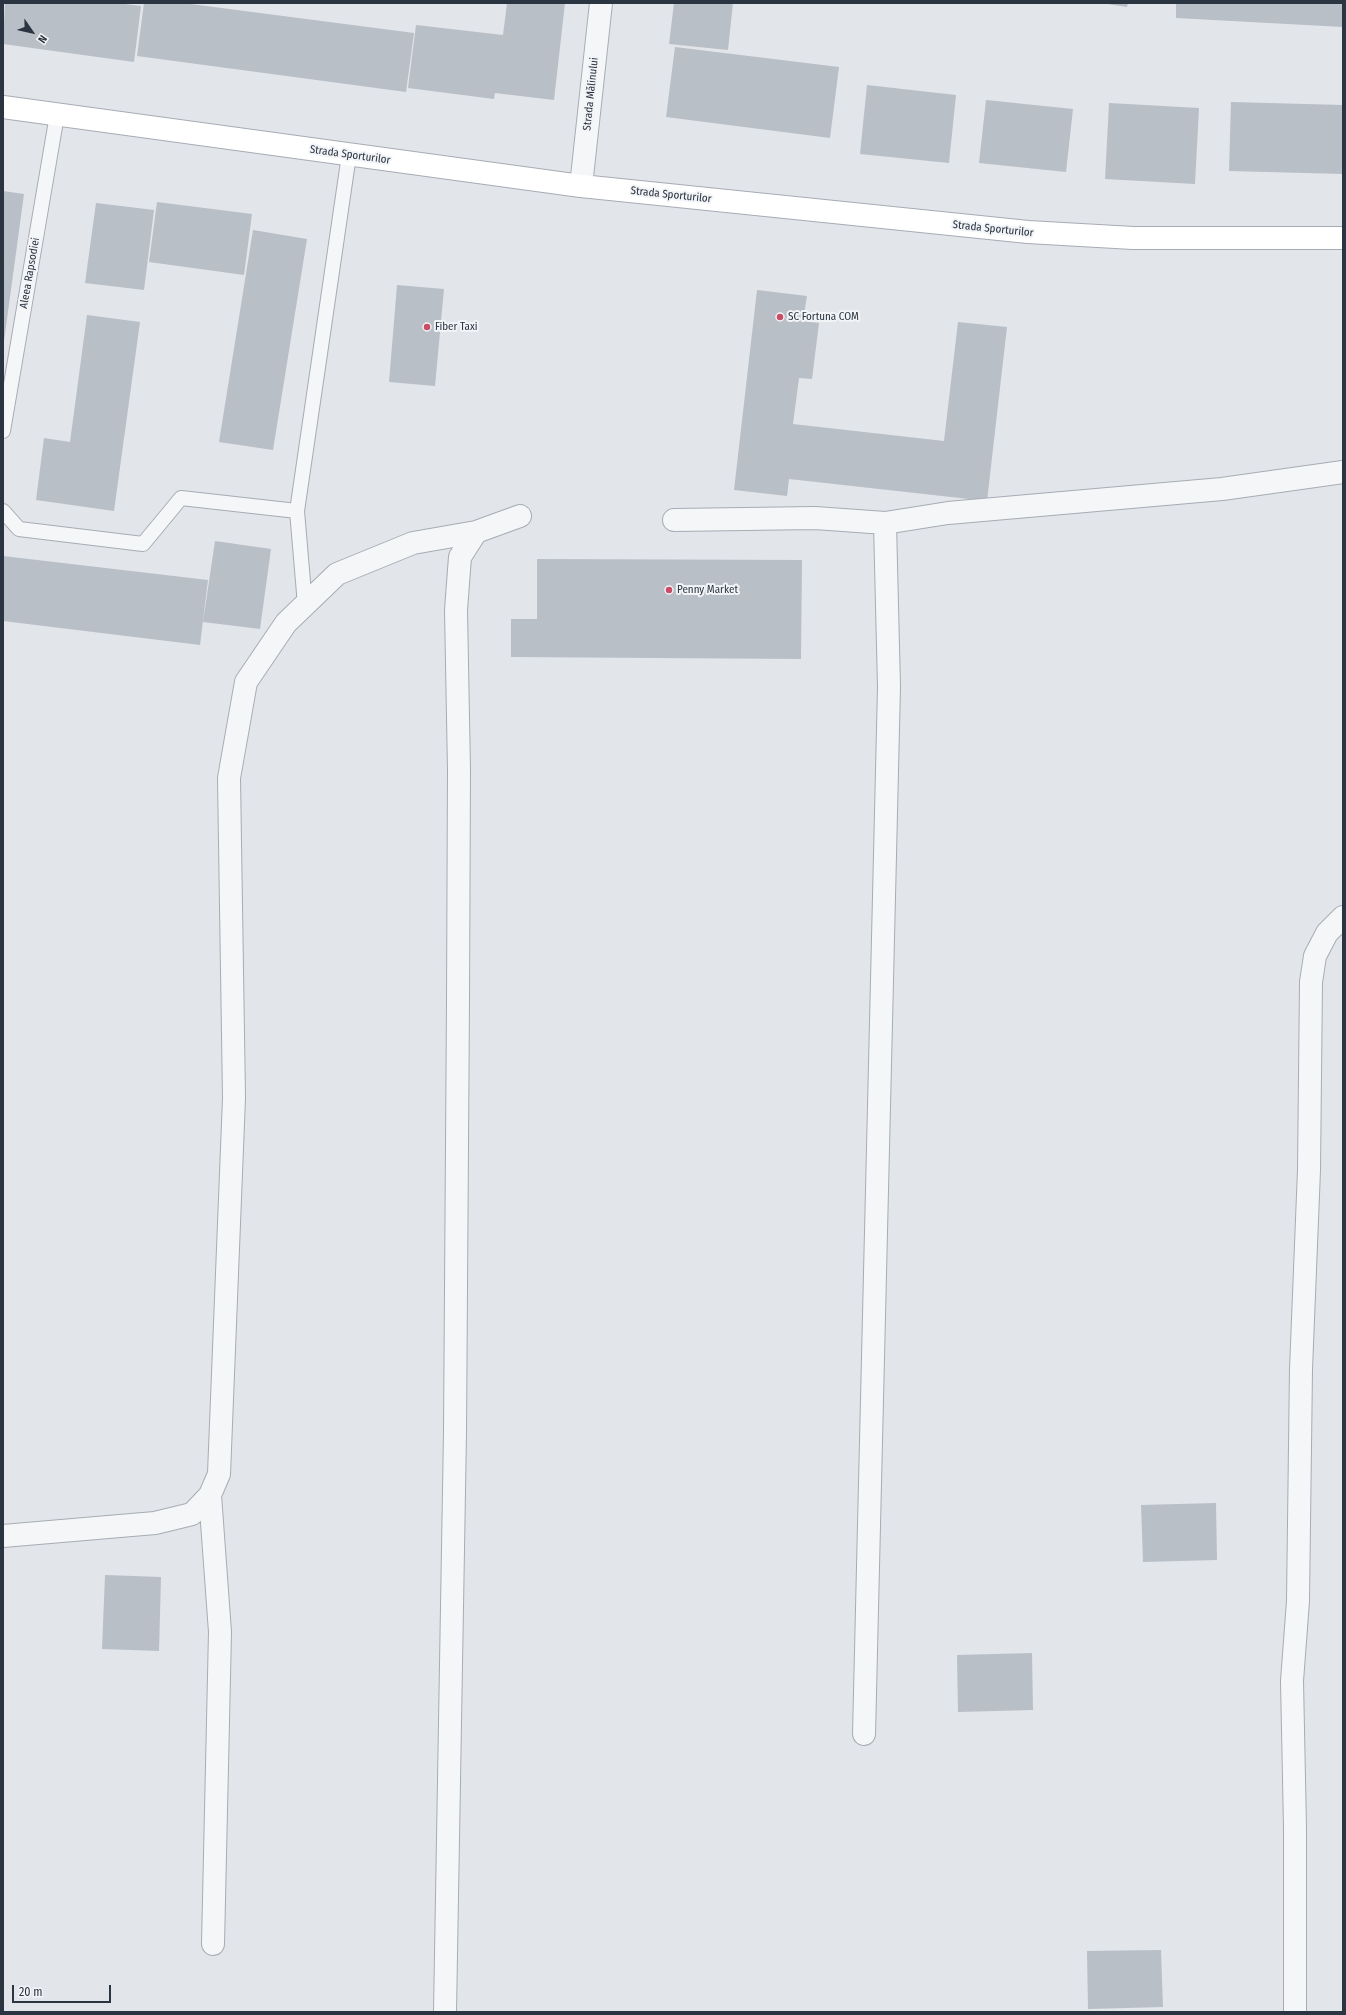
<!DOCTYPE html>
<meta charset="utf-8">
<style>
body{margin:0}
#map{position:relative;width:1346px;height:2015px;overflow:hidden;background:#e2e5ea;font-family:"Fira Sans Condensed",sans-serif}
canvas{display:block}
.frame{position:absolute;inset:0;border:4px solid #2b3441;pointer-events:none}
.north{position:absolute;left:12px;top:12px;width:40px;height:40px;-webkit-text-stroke:3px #f2f4f7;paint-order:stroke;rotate:124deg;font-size:11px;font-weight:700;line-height:16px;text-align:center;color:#2b3441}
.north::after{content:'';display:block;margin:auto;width:14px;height:18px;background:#2b3441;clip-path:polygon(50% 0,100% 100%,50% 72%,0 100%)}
.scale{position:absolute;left:12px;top:1985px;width:99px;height:18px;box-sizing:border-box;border:2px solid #2b3441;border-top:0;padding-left:5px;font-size:12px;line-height:14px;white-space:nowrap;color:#2b3441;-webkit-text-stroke:3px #f2f4f7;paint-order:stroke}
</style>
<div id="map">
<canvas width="1346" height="2015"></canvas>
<div class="frame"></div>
<div class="north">N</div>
<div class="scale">20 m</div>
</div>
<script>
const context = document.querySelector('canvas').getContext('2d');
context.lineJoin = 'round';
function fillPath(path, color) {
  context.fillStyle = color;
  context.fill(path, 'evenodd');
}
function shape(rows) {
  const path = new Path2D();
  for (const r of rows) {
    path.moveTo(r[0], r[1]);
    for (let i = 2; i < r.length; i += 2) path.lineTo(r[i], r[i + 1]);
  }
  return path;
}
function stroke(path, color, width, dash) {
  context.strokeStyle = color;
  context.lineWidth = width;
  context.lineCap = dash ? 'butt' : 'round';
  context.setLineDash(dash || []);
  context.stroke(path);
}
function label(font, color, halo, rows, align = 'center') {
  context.font = font + ' "Fira Sans Condensed",sans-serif';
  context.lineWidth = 4;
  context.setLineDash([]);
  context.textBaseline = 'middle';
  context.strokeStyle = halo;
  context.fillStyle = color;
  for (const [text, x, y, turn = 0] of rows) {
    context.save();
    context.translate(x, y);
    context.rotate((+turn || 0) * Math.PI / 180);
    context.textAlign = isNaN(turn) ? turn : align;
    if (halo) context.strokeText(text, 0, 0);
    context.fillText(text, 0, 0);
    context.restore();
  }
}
const building = shape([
 [5,3,117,3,141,6,134,62,3,44],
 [144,3,183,3,414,33,406,92,137,56],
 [507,3,565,3,554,100,495,93,494,99,408,88,416,25,503,35],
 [674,3,733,3,728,50,669,44],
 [1101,3,1128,3,1127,7],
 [1176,3,1343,3,1343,27,1176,18],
 [675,47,839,67,830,138,666,117],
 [867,85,956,95,949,163,860,154],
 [986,100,1073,109,1066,172,979,163],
 [1231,102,1343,105,1343,174,1229,171],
 [1109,103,1199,108,1195,184,1105,179],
 [3,191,24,194,4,341,3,341],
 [157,202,252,214,244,275,149,262],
 [96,203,154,210,144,290,85,283],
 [253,230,307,239,273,450,219,442],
 [397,285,444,289,435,386,389,382],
 [757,290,807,296,803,321,819,323,812,379,799,378,793,424,944,441,958,322,1007,327,987,501,789,479,787,496,734,490],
 [87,315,140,322,114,511,36,500,44,438,70,442],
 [215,541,271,549,260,629,203,622],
 [3,556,208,580,200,645,3,621],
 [537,559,802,560,801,659,511,657,511,619,537,619],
 [1216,1503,1217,1560,1143,1562,1141,1505],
 [105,1575,161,1577,159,1651,102,1649],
 [1032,1653,1033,1710,958,1712,957,1655],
 [1161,1950,1163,2007,1088,2009,1087,1951]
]);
const lane = shape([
 [3,431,57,115],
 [3,511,19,529,143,544,181,498,297,511,349,155],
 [297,511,305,605]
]);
const street = shape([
 [581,186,601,3],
 [674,520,815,518,885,523,948,513,1222,489,1343,472],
 [210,1495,220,1632,213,1944],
 [3,1536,155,1523,192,1514,210,1495,219,1474,234,1098,229,778,246,682,286,623,337,574,413,543,476,532],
 [864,1734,889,687,885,523],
 [445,2012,455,1433,458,1001,459,770,456,610,460,557,476,532,520,516],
 [1295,2012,1295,1828,1292,1681,1298,1601,1301,1369,1309,1170,1311,982,1315,956,1327,933,1343,917]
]);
const secondary = shape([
 [3,107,581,186,1028,232,1133,238,1343,238]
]);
const markers = [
 [780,317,4,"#c94d64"],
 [427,327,4,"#c94d64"],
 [669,590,4,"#c94d64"]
];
const streetNames = [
 ["Strada Mălinului",591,94,-84],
 ["Strada Sporturilor",350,155,8],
 ["Strada Sporturilor",671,195,6],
 ["Strada Sporturilor",993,229,6],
 ["Aleea Rapsodiei",30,273,-80]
];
const poiNames = [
 ["SC Fortuna COM",788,317],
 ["Fiber Taxi",435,327],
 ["Penny Market",677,590]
];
fillPath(building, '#b9bfc6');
stroke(lane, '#a7acb4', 16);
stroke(street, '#a7acb4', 24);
stroke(secondary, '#a7acb4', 24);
stroke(lane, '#f5f6f8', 14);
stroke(street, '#f5f6f8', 22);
stroke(secondary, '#fff', 22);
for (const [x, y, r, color] of markers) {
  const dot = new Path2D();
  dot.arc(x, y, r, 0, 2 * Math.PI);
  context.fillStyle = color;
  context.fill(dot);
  stroke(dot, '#f2f4f7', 1.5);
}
label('11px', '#2b3441', '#f2f4f7', streetNames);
label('11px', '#2b3441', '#f2f4f7', poiNames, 'left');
</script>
